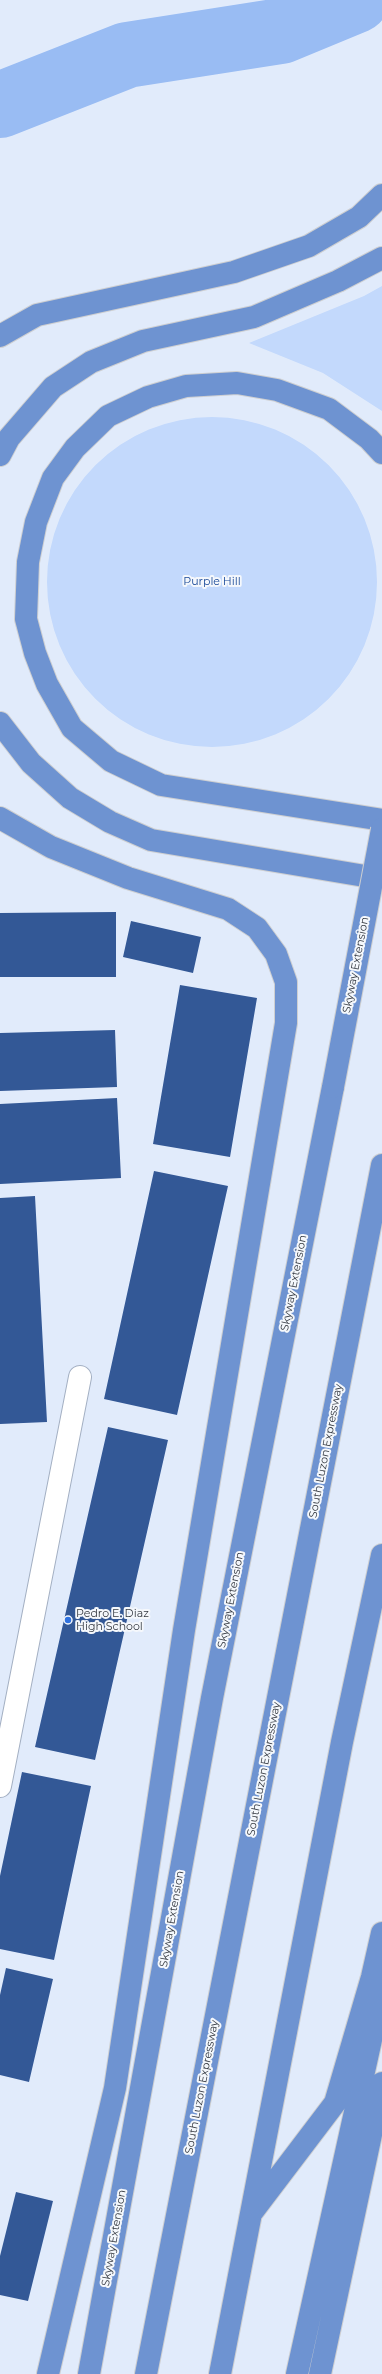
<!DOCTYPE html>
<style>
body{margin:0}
canvas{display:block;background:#e1ebfb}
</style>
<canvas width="382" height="2374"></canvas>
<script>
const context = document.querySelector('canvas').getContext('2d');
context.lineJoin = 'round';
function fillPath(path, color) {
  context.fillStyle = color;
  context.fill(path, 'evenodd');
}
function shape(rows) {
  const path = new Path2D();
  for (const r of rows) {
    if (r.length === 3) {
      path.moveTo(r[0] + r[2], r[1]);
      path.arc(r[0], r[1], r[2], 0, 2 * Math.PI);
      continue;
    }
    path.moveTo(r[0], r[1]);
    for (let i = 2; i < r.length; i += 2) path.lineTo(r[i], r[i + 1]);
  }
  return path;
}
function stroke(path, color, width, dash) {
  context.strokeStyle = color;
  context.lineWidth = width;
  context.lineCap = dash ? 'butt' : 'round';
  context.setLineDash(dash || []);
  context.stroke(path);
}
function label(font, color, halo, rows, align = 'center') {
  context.font = font + ' Montserrat,sans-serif';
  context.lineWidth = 4;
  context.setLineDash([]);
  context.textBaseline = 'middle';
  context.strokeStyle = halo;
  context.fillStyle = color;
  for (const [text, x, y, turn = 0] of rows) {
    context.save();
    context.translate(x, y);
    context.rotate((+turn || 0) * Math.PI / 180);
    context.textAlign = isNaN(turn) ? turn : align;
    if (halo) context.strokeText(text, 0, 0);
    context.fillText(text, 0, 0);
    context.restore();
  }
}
const green = shape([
 [382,286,382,411,323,373,249,343,364,296],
 [212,582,165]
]);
const river = shape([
 [0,105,127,55,281,31,356,0]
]);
const building = shape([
 [116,912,116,977,0,977,0,913],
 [131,921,201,937,193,973,123,957],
 [180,985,257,998,230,1157,153,1144],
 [115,1030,117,1087,0,1091,0,1033],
 [117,1098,121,1178,0,1184,0,1104],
 [154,1171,228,1186,177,1415,104,1399],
 [35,1196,47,1422,0,1424,0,1198],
 [108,1427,168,1440,95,1760,35,1747],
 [22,1772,91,1786,54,1960,0,1949,0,1876],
 [6,1968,53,1979,29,2082,0,2075,0,1995],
 [16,2192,53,2201,28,2301,0,2295,0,2256]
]);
const minor = shape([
 [0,1786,80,1377]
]);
const highway = shape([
 [0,336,37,315,234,272,309,246,359,217,382,195],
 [382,453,369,439,329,409,277,390,237,383,186,386,148,397,108,416,75,448,53,478,36,522,28,562,26,619,35,653,47,684,72,728,111,761,161,785,382,820],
 [0,455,9,438,53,387,91,362,143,341,254,317,338,281,382,258],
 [0,723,31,763,70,798,110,822,151,840,382,879],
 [0,818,51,847,128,878,228,909,257,928,276,954,286,982,286,1023,184,1630,115,2088,48,2374],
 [253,2211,335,2103,372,1977,382,1933],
 [89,2374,212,1698,333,1087],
 [146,2374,382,1165],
 [220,2374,342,1742,382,1555],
 [297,2374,382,1990],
 [320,2374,382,2083]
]);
const highwayBridge = shape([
 [333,1087,382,829]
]);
const markers = [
 [68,1620,4,"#3072df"]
];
const parkNames = [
 ["Purple Hill",212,582]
];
const streetNames = [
 ["Skyway Extension",356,965,-79],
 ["Skyway Extension",294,1283,-79],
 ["South Luzon Expressway",326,1451,-79],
 ["Skyway Extension",231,1600,-79],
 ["South Luzon Expressway",264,1769,-79],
 ["Skyway Extension",172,1919,-80],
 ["South Luzon Expressway",202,2087,-79],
 ["Skyway Extension",114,2238,-80]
];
const poiNames = [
 ["Pedro E. Diaz",76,1614],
 ["High School",76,1627]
];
fillPath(green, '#c3d9fc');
stroke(river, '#99bcf3', 66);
fillPath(building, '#335896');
stroke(minor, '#a4b0c3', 24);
stroke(highway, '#cecfd1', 24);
stroke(minor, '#fff', 22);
stroke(highway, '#6e93d1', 22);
stroke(highwayBridge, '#cecfd1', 24, []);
stroke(highwayBridge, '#6e93d1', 22);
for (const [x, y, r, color] of markers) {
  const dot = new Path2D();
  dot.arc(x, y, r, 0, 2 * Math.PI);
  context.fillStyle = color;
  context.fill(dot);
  stroke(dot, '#f5f8fc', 1.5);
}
label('11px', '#174797', '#f5f8fc', parkNames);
label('11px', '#333840', '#f5f8fc', streetNames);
label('11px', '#333840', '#f5f8fc', poiNames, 'left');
</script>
